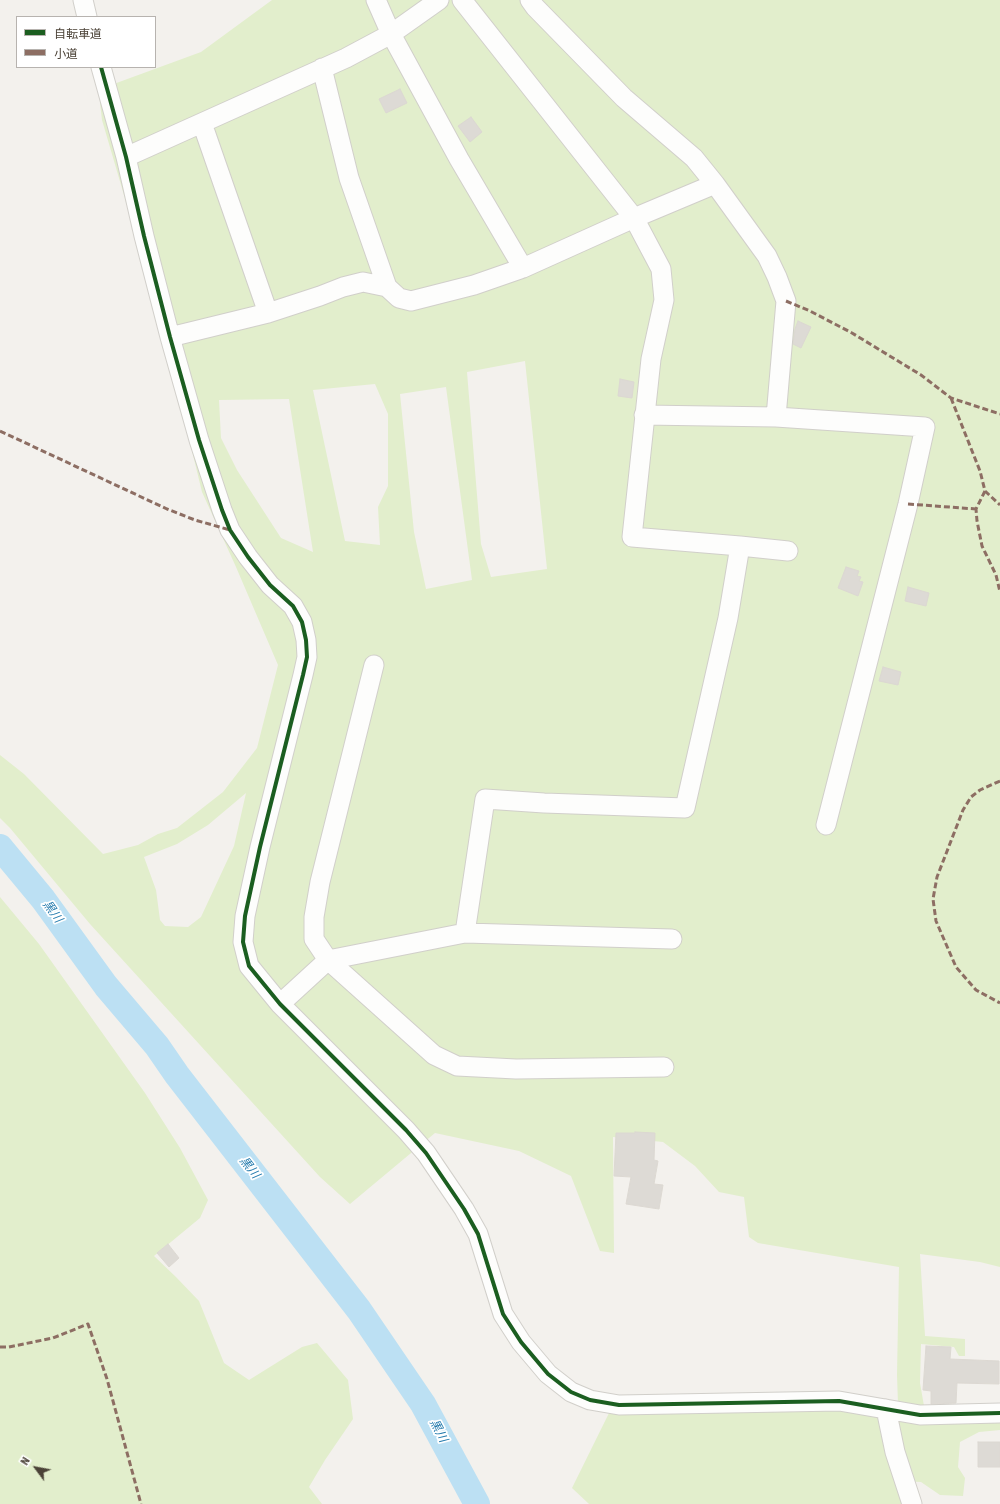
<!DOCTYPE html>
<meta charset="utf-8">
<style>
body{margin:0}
#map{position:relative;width:1000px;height:1504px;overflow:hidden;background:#f3f1ed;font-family:"Roboto Condensed","Noto Sans JP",sans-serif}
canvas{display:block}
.legend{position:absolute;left:16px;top:16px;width:140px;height:52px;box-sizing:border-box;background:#fff;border:1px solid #b7b3af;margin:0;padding:5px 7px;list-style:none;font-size:12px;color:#4b4237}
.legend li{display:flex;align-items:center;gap:8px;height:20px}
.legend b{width:20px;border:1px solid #b7b3af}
.north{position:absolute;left:16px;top:1448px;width:40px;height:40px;-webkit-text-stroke:3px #fff;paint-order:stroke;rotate:302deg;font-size:11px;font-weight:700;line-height:16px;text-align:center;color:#4b4237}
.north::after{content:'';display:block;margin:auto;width:14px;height:18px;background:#4b4237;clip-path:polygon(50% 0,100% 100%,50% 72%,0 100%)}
</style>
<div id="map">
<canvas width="1000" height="1504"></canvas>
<ul class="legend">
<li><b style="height:5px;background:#1b5e20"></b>自転車道</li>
<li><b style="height:5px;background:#8d6e63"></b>小道</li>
</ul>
<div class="north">N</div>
</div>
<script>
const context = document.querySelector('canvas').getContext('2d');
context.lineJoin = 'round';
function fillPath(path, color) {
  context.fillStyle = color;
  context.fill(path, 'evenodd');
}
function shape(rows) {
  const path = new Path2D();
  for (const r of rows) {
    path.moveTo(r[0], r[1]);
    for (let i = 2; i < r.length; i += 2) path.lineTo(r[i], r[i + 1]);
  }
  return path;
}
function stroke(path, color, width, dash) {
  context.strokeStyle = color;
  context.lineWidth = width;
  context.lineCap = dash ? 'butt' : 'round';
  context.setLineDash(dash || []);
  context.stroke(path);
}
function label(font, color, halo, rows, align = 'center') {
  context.font = font + ' "Roboto Condensed","Noto Sans JP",sans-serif';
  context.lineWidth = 3.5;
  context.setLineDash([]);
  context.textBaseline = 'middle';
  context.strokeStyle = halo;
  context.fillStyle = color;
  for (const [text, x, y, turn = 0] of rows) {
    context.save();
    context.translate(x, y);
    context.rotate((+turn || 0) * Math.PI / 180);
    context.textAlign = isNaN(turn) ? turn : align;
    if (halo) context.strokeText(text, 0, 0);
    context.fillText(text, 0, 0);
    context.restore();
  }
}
const green = shape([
 [272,0,1000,0,1000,1267,980,1262,920,1254,925,1336,965,1339,965,1356,959,1356,954,1347,921,1344,920,1383,924,1406,898,1404,897,1375,899,1267,758,1243,749,1237,744,1197,719,1192,695,1166,663,1142,613,1137,614,1253,600,1251,571,1176,519,1151,435,1133,350,1204,320,1177,90,924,10,828,0,818,0,755,24,774,103,854,138,845,158,834,177,828,223,792,257,748,278,665,236,567,202,492,177,389,138,243,102,120,100,103,111,85,201,52],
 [525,361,547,569,491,577,481,544,467,372],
 [375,384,388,414,388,486,378,507,380,545,345,541,313,390],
 [446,387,472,580,426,589,414,532,400,394],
 [289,399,313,552,281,538,237,470,221,438,219,400],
 [246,793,234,846,201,917,188,927,165,926,160,920,156,890,144,857,177,844,208,825],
 [0,897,39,944,145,1093,180,1148,208,1200,200,1218,154,1256,176,1277,199,1301,224,1363,249,1380,302,1347,317,1343,348,1380,353,1419,325,1460,309,1487,322,1504,0,1504],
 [840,1409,1000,1421,1000,1430,979,1432,960,1442,958,1467,965,1478,963,1496,940,1495,921,1482,898,1481,905,1504,589,1504,572,1488,610,1411]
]);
const river = shape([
 [0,847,43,899,106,986,157,1046,177,1075,359,1310,423,1404,477,1504]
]);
const building = shape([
 [400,89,407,103,386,113,379,99,400,89],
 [471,117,482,132,470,142,458,126,471,117],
 [798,321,811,327,801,348,793,344,795,329,798,321],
 [620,379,634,382,632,398,618,396,620,379],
 [846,567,859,571,857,576,861,577,859,581,863,582,858,596,838,588,846,567],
 [908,587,929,593,926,606,905,601,908,587],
 [883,667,901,672,898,685,879,681,883,667],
 [635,1132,655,1133,654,1160,658,1161,654,1184,663,1185,659,1209,626,1204,631,1177,614,1176,616,1133,635,1133,635,1132],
 [168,1244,179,1258,169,1267,157,1253,168,1244],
 [926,1346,951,1347,950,1359,999,1361,999,1384,957,1383,956,1403,931,1404,931,1391,923,1390,926,1346],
 [978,1442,1000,1442,1000,1467,978,1467,978,1442]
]);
const minor = shape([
 [83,0,87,17],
 [376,0,391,34,459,159,523,268],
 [530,0,535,7,624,98,694,158,715,184,767,256,777,277,786,301,776,417,644,415],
 [101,67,126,157,144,236,170,337,199,440,222,510,230,530,248,557,270,585,293,606,302,622,306,640,307,657,303,675,260,847,245,916,243,942,249,966,280,1004,406,1130,426,1153,464,1209,478,1234,503,1314,521,1342,548,1374,571,1392,590,1400,619,1405,839,1401,920,1415,1000,1413],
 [322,68,349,178,387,287],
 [202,123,268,313],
 [126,157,346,58,391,34,439,0],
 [170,337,268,313,320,296,343,287,363,282,387,287,399,298,411,301,474,285,523,268,634,218,715,184],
 [776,417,925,427,908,504,826,825],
 [740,546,788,551],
 [374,665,320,882,314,917,314,939,328,960,434,1055,457,1066,516,1069,664,1067],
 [465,933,672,939],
 [280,1004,328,960,465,933,485,799,544,803,685,808,728,618,740,546,632,537,651,359,664,300,661,269,634,218,462,0],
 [886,1409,895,1452,912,1504]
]);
const quiet = shape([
 [786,301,810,311,852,333,921,375,951,398,1000,414],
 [951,398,980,471,985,491,1000,505],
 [0,431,167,509,195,520,230,530],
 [985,491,976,509,977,521,982,546,996,575,1000,592],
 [908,504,976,509],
 [1000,781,980,790,971,797,963,810,937,877,933,899,936,921,956,967,976,990,1000,1003],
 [0,1347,9,1347,53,1338,88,1324,107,1379,141,1504]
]);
const cycleway = shape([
 [101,67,126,157,144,236,170,337,199,440,222,510,230,530,248,557,270,585,293,606,302,622,306,640,307,657,303,675,260,847,245,916,243,942,249,966,280,1004,406,1130,426,1153,464,1209,478,1234,503,1314,521,1342,548,1374,571,1392,590,1400,619,1405,839,1401,920,1415,1000,1413]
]);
const waterNames = [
 ["黒川",52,912,54],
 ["黒川",249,1168,52],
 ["黒川",438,1431,62]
];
fillPath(green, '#e2eecc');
stroke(river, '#bce0f3', 26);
fillPath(building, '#dddad5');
stroke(building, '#dcd8d2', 1);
stroke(minor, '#d1cfca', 21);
stroke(minor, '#fdfdfc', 19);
stroke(quiet, '#8d6e63', 3, [6, 3]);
stroke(cycleway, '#1b5e20', 4);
label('italic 12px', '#267cae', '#fff', waterNames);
</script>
